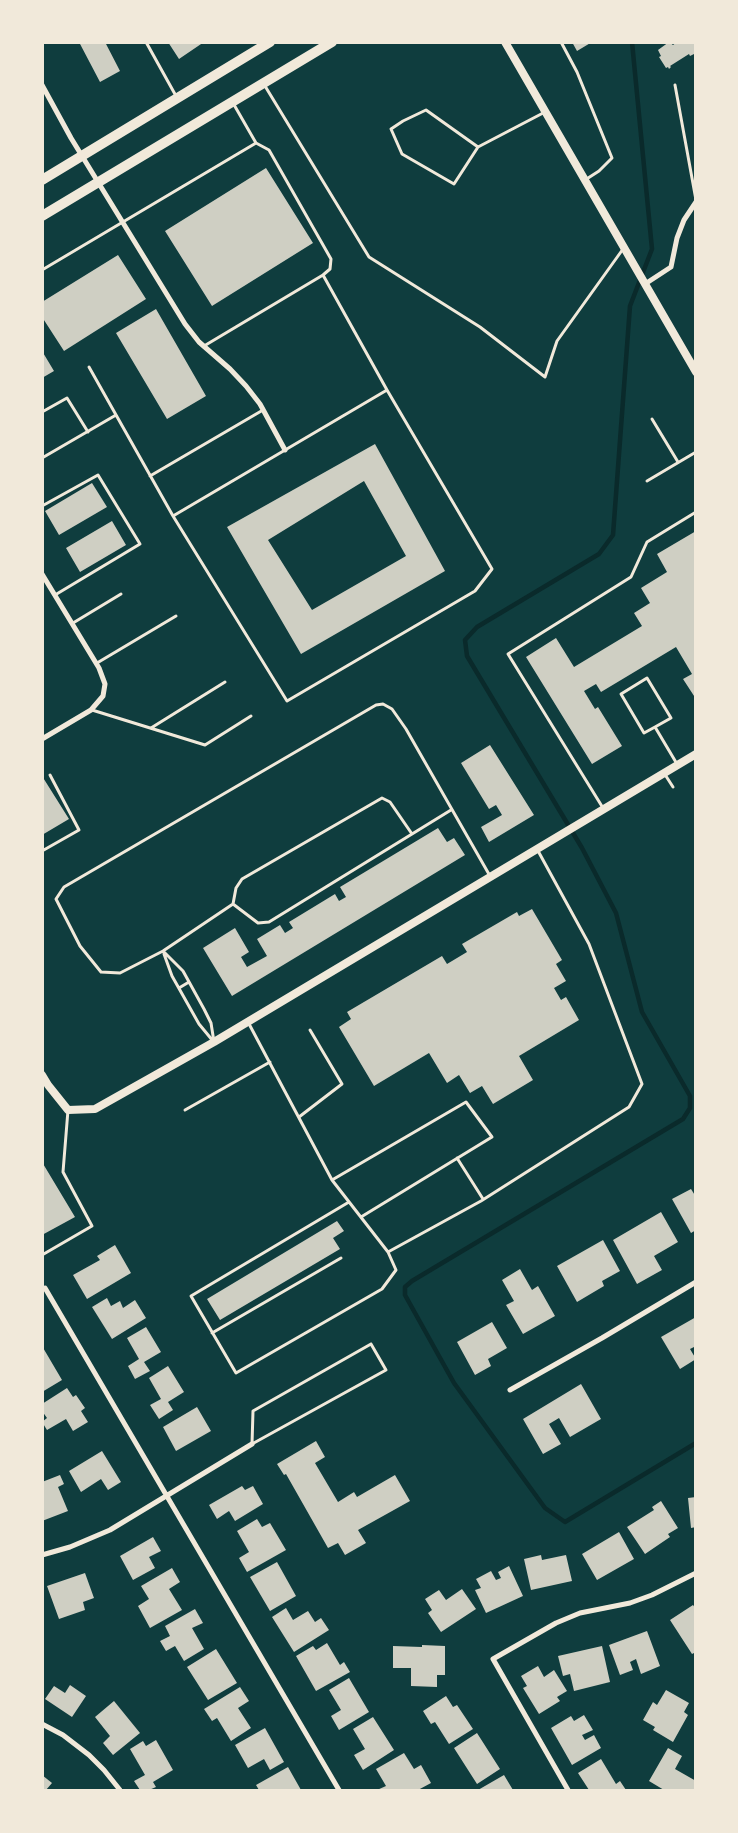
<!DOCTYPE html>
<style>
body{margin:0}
#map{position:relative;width:738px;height:1833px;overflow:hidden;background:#0f3d3e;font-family:Cabin,sans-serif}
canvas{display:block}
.frame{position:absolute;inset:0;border:44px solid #f1e9da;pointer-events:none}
</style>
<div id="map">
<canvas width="738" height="1833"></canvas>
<div class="frame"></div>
</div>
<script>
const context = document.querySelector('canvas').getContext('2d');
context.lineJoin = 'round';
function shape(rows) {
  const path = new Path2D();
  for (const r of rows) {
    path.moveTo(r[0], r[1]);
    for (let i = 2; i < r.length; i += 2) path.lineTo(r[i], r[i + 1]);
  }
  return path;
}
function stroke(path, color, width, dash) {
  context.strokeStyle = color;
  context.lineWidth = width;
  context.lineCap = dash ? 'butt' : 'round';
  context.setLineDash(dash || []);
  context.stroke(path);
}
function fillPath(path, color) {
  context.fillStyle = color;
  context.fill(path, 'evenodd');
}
const stream = shape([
 [632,42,652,249,630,306,613,535,599,554,477,627,465,640,467,656,582,848,616,913,642,1012,690,1096,690,1108,683,1119,412,1281,405,1287,405,1295,454,1383,545,1508,565,1522,696,1443]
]);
const building = shape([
 [79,42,105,42,120,71,100,82],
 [168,42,204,42,179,59],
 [572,42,592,42,577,51],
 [669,42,673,45,677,42,696,42,696,53,690,56,689,54,670,66,671,67,669,69,668,67,666,68,659,57,661,56,658,50],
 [266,168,313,243,212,306,165,231],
 [118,255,146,299,64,351,42,317,42,302],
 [156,309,206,396,167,419,116,333],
 [42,351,54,371,42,378],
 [375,444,445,571,301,654,227,527],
 [364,481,406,556,312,610,268,540],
 [92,483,107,507,59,535,45,511],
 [112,521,126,545,80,572,66,548],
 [696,531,696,699,683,679,692,674,676,647,601,692,596,684,584,691,595,709,598,707,622,746,592,764,526,657,556,638,574,667,642,626,634,613,650,603,641,588,667,572,657,554],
 [490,745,534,815,489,842,481,827,502,815,496,805,489,809,461,763],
 [42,776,69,819,42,835],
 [438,828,447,842,454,838,465,855,232,996,203,948,235,928,249,952,241,957,247,967,267,956,257,939,280,925,285,933,293,928,289,922,335,894,339,901,346,897,340,887],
 [532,909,562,960,556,964,566,981,554,988,561,1000,566,997,579,1020,519,1056,533,1080,493,1104,482,1086,470,1093,459,1075,447,1083,429,1053,374,1086,339,1027,351,1019,347,1012,442,956,447,964,467,952,462,944,517,912,519,916],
 [42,1162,75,1217,42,1235],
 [691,1189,696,1197,696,1230,691,1233,672,1199],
 [661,1212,678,1242,654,1256,662,1270,637,1284,613,1240],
 [337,1221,344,1231,333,1238,340,1249,220,1320,207,1299],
 [603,1240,620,1271,602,1281,604,1286,577,1302,557,1266],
 [115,1245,131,1273,87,1299,73,1275,100,1260,97,1256],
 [520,1269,532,1290,538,1286,555,1316,523,1334,506,1305,514,1301,502,1280],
 [107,1298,111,1306,120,1301,123,1308,135,1300,146,1318,112,1339,92,1307],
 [696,1317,696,1346,690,1349,696,1359,680,1369,661,1337],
 [492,1322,507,1348,488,1359,491,1366,475,1375,457,1342],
 [146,1327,161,1352,144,1362,150,1371,135,1379,128,1366,139,1359,127,1338],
 [42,1346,62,1380,42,1392],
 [168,1366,184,1392,168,1402,173,1410,159,1419,150,1405,161,1399,149,1378],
 [581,1384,601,1419,570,1437,559,1418,549,1424,561,1444,543,1454,523,1419],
 [67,1388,73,1397,76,1395,85,1408,81,1411,88,1422,73,1431,66,1419,47,1430,42,1422,47,1418,42,1411,42,1404],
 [197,1407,211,1431,176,1451,163,1427],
 [316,1441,325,1457,315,1463,338,1502,354,1492,357,1497,395,1475,410,1501,358,1530,366,1543,345,1555,338,1543,328,1548,286,1474,284,1475,277,1464],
 [102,1451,121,1482,108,1490,101,1479,81,1492,69,1471],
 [60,1475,64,1484,58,1487,68,1511,42,1521,42,1482],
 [242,1486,245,1490,253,1486,263,1504,235,1521,229,1511,217,1519,209,1505],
 [696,1497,696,1527,691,1528,688,1498],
 [661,1501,678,1528,668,1534,670,1537,645,1554,627,1527,654,1510,652,1507],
 [257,1519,262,1527,270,1523,286,1550,247,1572,239,1558,249,1552,237,1531],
 [619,1532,634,1559,597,1580,582,1554],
 [153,1537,161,1551,149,1557,155,1568,133,1580,120,1556],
 [541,1555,542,1560,566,1555,572,1581,531,1590,524,1559],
 [277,1562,296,1596,270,1611,250,1577],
 [509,1566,523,1596,486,1613,475,1590,481,1588,476,1579,491,1571,496,1580,501,1578,498,1572],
 [172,1568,180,1582,169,1589,182,1610,150,1628,138,1606,149,1599,141,1586],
 [85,1573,94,1598,83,1602,85,1610,59,1619,47,1586],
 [462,1589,476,1609,441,1632,428,1613,432,1610,425,1599,439,1590,446,1600],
 [693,1605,696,1609,696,1652,692,1654,670,1620],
 [286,1608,293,1620,308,1611,315,1622,321,1618,329,1630,294,1652,272,1617],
 [195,1609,203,1623,192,1628,204,1649,184,1661,175,1646,166,1651,160,1641,170,1636,165,1626],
 [647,1631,660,1666,641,1674,636,1659,630,1662,633,1670,620,1675,609,1645],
 [327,1643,340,1665,344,1662,350,1672,316,1691,296,1656,313,1646,316,1650],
 [422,1645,445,1646,445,1675,437,1675,437,1687,411,1686,411,1668,393,1668,393,1646,422,1647],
 [602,1646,610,1682,574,1691,570,1674,563,1676,558,1656],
 [216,1649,237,1683,208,1700,187,1667],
 [538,1666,544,1677,554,1670,567,1691,557,1697,560,1701,539,1714,523,1688,527,1686,521,1676],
 [349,1678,369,1712,339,1730,331,1716,341,1710,329,1690],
 [70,1685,86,1696,72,1717,45,1699,54,1686,65,1693],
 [240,1687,249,1701,238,1708,251,1728,231,1741,217,1718,212,1721,204,1709],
 [666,1690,689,1703,684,1712,688,1715,673,1742,653,1730,655,1727,643,1720,653,1702,657,1705],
 [446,1696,453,1707,457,1705,473,1729,449,1744,435,1722,431,1724,423,1711],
 [114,1701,140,1733,113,1755,103,1743,110,1736,95,1717],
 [584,1715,593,1730,582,1735,585,1740,594,1735,601,1748,572,1765,551,1728,571,1716,574,1721],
 [373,1717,394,1750,363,1770,354,1755,365,1749,353,1729],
 [265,1728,284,1762,270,1770,264,1759,248,1768,235,1745],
 [477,1733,500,1769,477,1784,454,1748],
 [156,1740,173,1770,153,1782,156,1787,149,1790,140,1790,134,1781,145,1775,130,1749,143,1741,146,1746],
 [668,1748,682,1756,675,1769,696,1781,696,1790,664,1790,649,1781],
 [404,1753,414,1769,421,1765,431,1783,418,1790,377,1790,386,1786,376,1769],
 [601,1759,616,1784,620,1781,626,1790,589,1790,578,1773],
 [288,1767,301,1790,259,1790,256,1785],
 [42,1775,52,1783,46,1790,42,1790],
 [504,1775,513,1790,478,1790]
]);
const service = shape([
 [146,42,176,96],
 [561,42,577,72,612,158,599,171,585,180],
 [675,85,696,200],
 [265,86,369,257,480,327,545,377,557,341,623,249],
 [478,147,426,110,403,121,391,129,402,154,454,184,478,147,545,112],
 [42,270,256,143,233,103],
 [204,346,323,275,330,269,331,259,269,150,256,143],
 [89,367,173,516,287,701,475,591,492,569,387,390],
 [42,412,67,398,88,432],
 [652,419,678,462],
 [42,458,116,415],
 [150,476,263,410],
 [647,481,696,452],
 [42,506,98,475,140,544,55,595],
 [173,516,387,390,323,275],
 [73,623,121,594],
 [97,663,176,616],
 [92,710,205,745,251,716],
 [655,727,671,718,647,678,621,694,644,733,655,727,677,764],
 [151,728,225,682],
 [664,773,673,787],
 [603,808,508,654,631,577,647,542,696,512],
 [412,834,390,802,382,798,242,879,236,888,233,904,163,951,120,973,101,972,80,946,56,899,64,887,376,705,383,704,392,709,406,729,490,876],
 [42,851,79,830,50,775],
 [233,904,258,923,269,922,451,810],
 [163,951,183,971,204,1009,211,1023,214,1042],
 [164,954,172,976,199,1024,213,1041],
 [179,988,189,982],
 [248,1022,332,1180,388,1252,481,1201,629,1107,642,1084,589,944,537,849],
 [185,1110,270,1062],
 [299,1117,342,1084,310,1030],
 [457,1158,483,1199],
 [332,1180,466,1102,492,1137,361,1217],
 [349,1202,191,1296,236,1373,382,1289,396,1270,388,1252],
 [42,1255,92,1226,63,1172,68,1110],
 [212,1333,341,1258],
 [371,1344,386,1370,252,1444,253,1411,371,1344]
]);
const minor = shape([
 [42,85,71,138,185,324,199,342,230,369,246,386,260,404,285,450],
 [645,284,671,267,677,238,684,220,696,202],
 [42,574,99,668,105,684,103,696,91,710,42,739],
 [45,1288,339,1790],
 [510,1390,602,1338,696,1282],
 [42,1555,70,1547,110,1530,252,1444],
 [42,1724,63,1735,89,1755,104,1770,120,1790],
 [568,1790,493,1659,556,1623,580,1613,630,1603,652,1595,696,1573]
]);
const tertiary = shape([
 [505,42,696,372],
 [42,1075,48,1085,68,1110,95,1109,214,1042,696,754]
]);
const primary = shape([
 [42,180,270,42],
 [42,216,332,42]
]);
stroke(stream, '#0a2a2b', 4.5);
fillPath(building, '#cfcfc3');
stroke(service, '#f1e9da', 3);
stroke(minor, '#f1e9da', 5);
stroke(tertiary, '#f1e9da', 8);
stroke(primary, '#f1e9da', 10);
</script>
